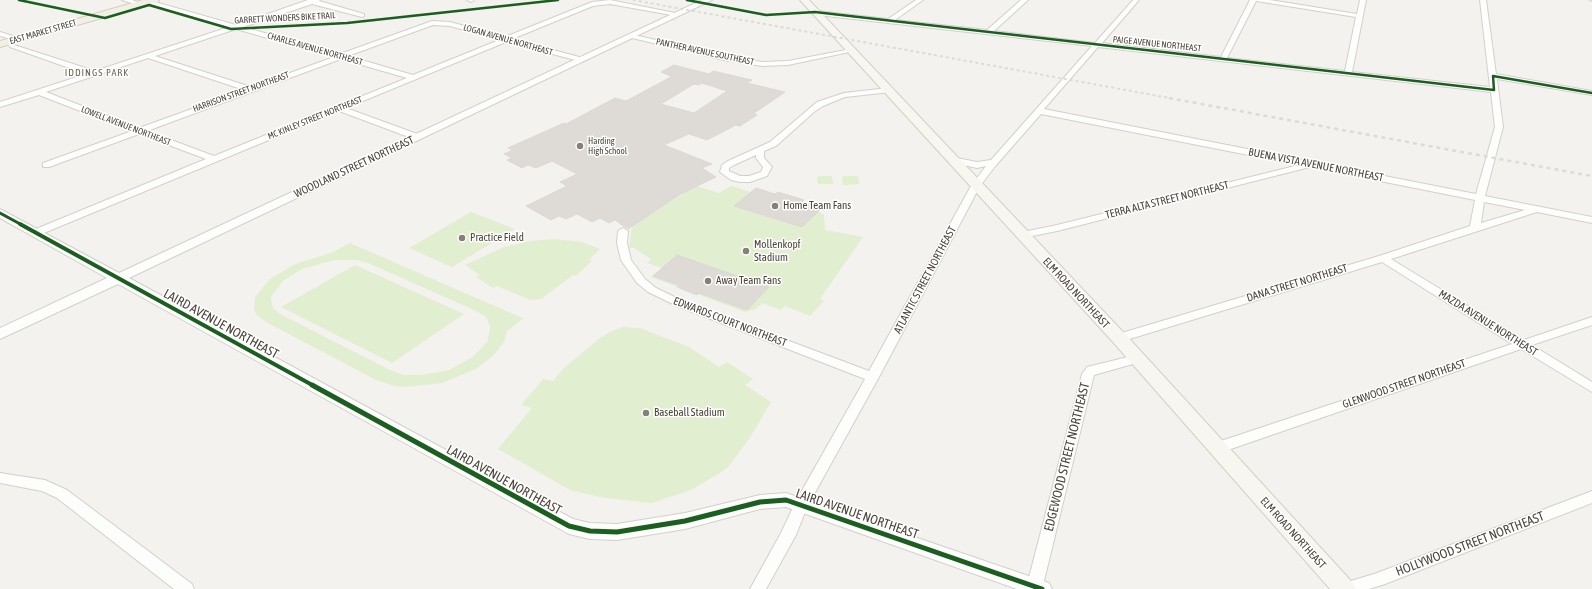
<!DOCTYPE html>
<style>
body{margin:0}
canvas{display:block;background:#f4f2ee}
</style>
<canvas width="1592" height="589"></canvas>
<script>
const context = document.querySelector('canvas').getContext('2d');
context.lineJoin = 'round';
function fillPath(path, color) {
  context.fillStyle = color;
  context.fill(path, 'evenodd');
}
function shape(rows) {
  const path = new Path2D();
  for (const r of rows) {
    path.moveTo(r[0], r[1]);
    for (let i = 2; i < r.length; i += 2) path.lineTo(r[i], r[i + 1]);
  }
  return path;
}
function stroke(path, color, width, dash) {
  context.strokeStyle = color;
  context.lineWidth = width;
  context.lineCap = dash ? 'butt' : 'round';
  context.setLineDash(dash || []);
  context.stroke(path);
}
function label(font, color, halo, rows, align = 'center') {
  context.font = font + ' "Asap Condensed",sans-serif';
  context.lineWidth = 3;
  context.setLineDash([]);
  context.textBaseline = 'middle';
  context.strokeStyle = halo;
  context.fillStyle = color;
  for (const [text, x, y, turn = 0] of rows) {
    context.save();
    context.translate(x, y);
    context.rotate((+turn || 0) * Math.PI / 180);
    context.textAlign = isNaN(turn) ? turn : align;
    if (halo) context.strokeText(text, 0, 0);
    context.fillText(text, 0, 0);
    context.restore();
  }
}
const green = shape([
 [819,176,832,176,833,184,818,184,817,177],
 [844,176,858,176,859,184,843,185,842,177],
 [696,186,719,193,731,186,751,192,756,188,775,194,778,192,804,200,802,202,822,208,819,212,824,215,825,230,863,237,820,299,824,301,810,316,785,306,781,310,762,303,756,309,745,312,651,277,662,268,647,263,651,259,634,248,629,248,632,226],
 [471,212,515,229,452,267,409,248],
 [554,239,582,242,600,249,589,260,592,261,576,276,573,275,541,299,530,300,497,286,493,288,476,277,480,275,465,265,504,247,530,241],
 [350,243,520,317,524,318,507,331,504,342,493,356,476,369,442,383,405,387,394,386,376,380,266,322,256,314,254,309,255,297,270,279,295,264,331,253],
 [334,260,356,260,368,263,476,311,486,317,490,326,488,341,473,357,449,370,422,375,404,375,390,370,280,314,273,308,271,299,272,295,283,281,302,269],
 [355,265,464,314,392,363,281,307],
 [623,327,640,328,689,347,719,367,727,362,753,379,745,385,771,402,749,439,729,466,723,471,691,490,652,503,605,498,570,490,498,449,532,408,521,405,543,379,553,381,563,369,601,337,612,331]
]);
const building = shape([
 [674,65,709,74,713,71,752,80,747,83,785,92,753,114,757,115,740,126,736,125,707,140,689,134,664,145,712,164,702,168,716,177,681,194,628,229,615,220,609,223,600,218,592,222,577,214,566,219,559,216,551,220,526,206,567,186,560,182,577,174,552,161,536,168,528,165,522,168,507,160,512,158,504,154,513,150,508,148,564,123,566,124,615,98,626,101,669,78,671,76,661,72,674,65],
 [702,83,727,91,694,113,661,104,694,84,699,85,702,83],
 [756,188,775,194,778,192,804,200,802,202,822,208,802,227,734,206,756,188],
 [677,255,769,287,747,310,699,293,697,295,677,287,679,285,653,276,677,255]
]);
const minor = shape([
 [122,0,132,0,143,4,140,6,122,0],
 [148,0,236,25,308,0,320,0,319,1,364,14,364,16,362,17,312,4,243,27,340,54,432,21,450,22,505,37,592,2,610,0,680,14,677,16,610,4,593,6,512,39,583,58,583,62,506,42,346,108,420,135,420,139,414,139,339,111,39,235,31,235,30,233,31,231,206,159,139,134,49,167,43,167,43,163,132,131,39,95,0,107,0,102,86,74,10,47,6,42,7,41,11,41,14,45,95,71,229,27,146,3,145,2,148,0],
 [433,25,450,26,499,40,413,75,348,56,433,25],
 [236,29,334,57,251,87,155,56,236,29],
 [148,58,244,90,139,128,46,92,148,58],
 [341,59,407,78,214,156,147,131,341,59],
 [467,0,474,0,471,2,467,0],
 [916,0,923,0,895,20,987,30,1021,0,1028,0,994,31,1095,43,1133,0,1139,0,1102,43,1221,57,1250,0,1270,0,1357,14,1360,0,1366,0,1352,72,1490,87,1480,0,1486,0,1496,74,1592,91,1592,95,1497,79,1503,127,1485,196,1592,217,1592,223,1537,212,1391,259,1524,340,1592,317,1592,325,1532,345,1592,382,1592,392,1521,349,1222,452,1217,453,1212,452,1210,448,1212,444,1512,344,1382,262,1123,341,1115,341,1113,338,1115,335,1379,256,1470,226,1475,200,1310,167,1057,231,1022,238,1018,237,1017,235,1018,233,1057,225,1299,165,1041,114,997,164,980,186,879,377,807,507,796,535,766,589,750,589,781,533,796,501,865,379,677,306,648,292,637,283,621,260,617,243,618,231,623,228,628,231,627,243,631,260,645,279,656,288,685,302,869,371,971,186,986,166,977,168,949,162,948,160,952,157,977,162,991,160,1092,46,817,15,814,13,817,11,888,19,916,0],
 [1256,1,1356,17,1345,71,1227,58,1256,1],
 [1098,47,1491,92,1495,127,1476,194,1044,109,1098,47],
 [1484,202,1525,210,1481,223,1484,202],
 [0,32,20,38,21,39,18,41,0,36,0,32],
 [630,34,724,56,762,62,788,61,851,49,854,51,788,65,762,66,724,60,628,37,627,36,630,34],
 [888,88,891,88,891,92,845,97,823,106,814,112,776,146,764,151,764,158,772,167,767,176,750,182,740,182,731,180,720,172,722,165,728,161,770,142,817,102,844,93,888,88],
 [756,155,756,158,763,167,761,172,749,176,740,176,729,171,729,168,734,165,756,155],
 [1136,355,1140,356,1142,359,1140,362,1094,375,1042,589,1026,589,1082,374,1087,367,1136,355],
 [0,473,45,480,67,490,192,584,194,589,174,589,57,498,42,491,0,483,0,473],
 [1592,491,1592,503,1385,584,1369,589,1339,589,1341,584,1377,573,1592,491]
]);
const tertiary = shape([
 [702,0,712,0,129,278,573,519,590,523,617,524,685,513,760,495,786,493,1049,583,1052,589,1017,589,786,507,760,509,685,529,617,540,590,539,569,534,118,284,0,339,0,328,107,278,0,218,0,209,119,273,702,0]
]);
const secondary = shape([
 [800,0,809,0,1125,334,1352,582,1356,589,1330,589,1113,342,800,0]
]);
const primary = shape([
 [143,0,159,0,158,2,0,47,0,41,143,0]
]);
const railFar1 = shape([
 [633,0,1175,99],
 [1589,0,1592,1]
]);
const rail = shape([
 [1169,98,1592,176]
]);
const cyclewayFar3 = shape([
 [19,0,105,18,149,5,231,29,347,23,558,0],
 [687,0,766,15,815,12,1494,90,1493,76,1592,93]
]);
const cyclewayFar2 = shape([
 [0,213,22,225]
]);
const cyclewayFar1 = shape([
 [20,224,314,386]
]);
const cycleway = shape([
 [312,385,569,526,590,531,617,532,685,521,760,502,786,500,1042,589]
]);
const markers = [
 [580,146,4,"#868178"],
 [775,206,4,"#868178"],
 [462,238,4,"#868178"],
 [746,251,4,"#868178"],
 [708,281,4,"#868178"],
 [646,413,4,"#868178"]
];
const farStreetnames = [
 ["GARRETT WONDERS BIKE TRAIL",285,18,-3],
 ["EAST MARKET STREET",43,32,-16],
 ["LOGAN AVENUE NORTHEAST",508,40,16],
 ["PAIGE AVENUE NORTHEAST",1157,44,6],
 ["CHARLES AVENUE NORTHEAST",315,49,16],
 ["PANTHER AVENUE SOUTHEAST",705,52,12],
 ["HARRISON STREET NORTHEAST",241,92,-20],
 ["MC KINLEY STREET NORTHEAST",315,118,-22],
 ["LOWELL AVENUE NORTHEAST",126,126,21]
];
const farPoinames = [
 ["Harding",588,141],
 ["High School",588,151]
];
const farNeighbourhoodnames = [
 ["IDDINGS PARK",97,73]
];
const streetNames = [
 ["BUENA VISTA AVENUE NORTHEAST",1316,165,11],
 ["WOODLAND STREET NORTHEAST",354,167,-25],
 ["TERRA ALTA STREET NORTHEAST",1167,200,-14],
 ["ATLANTIC STREET NORTHEAST",925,280,-62],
 ["DANA STREET NORTHEAST",1297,283,-17],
 ["ELM ROAD NORTHEAST",1076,293,47],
 ["EDWARDS COURT NORTHEAST",730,322,21],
 ["MAZDA AVENUE NORTHEAST",1488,323,32],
 ["GLENWOOD STREET NORTHEAST",1404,384,-19],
 ["ELM ROAD NORTHEAST",1293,533,48]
];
const poiNames = [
 ["Home Team Fans",783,206],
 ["Practice Field",470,238],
 ["Mollenkopf",754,245],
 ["Stadium",754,258],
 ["Away Team Fans",716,281],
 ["Baseball Stadium",654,413]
];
const nearStreetnames = [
 ["LAIRD AVENUE NORTHEAST",221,324,29],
 ["EDGEWOOD STREET NORTHEAST",1067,457,-76],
 ["LAIRD AVENUE NORTHEAST",504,480,29],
 ["LAIRD AVENUE NORTHEAST",857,514,19],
 ["HOLLYWOOD STREET NORTHEAST",1470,544,-21]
];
fillPath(green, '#e1eecf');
fillPath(building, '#dedbd6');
stroke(building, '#dcd9d4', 1);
stroke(minor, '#d2d0cb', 2);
stroke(tertiary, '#d2d0cb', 2);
stroke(secondary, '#d3cfc5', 2);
stroke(primary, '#d6cebb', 2);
fillPath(minor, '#fdfdfc');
fillPath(tertiary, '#fdfdfc');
fillPath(secondary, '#f7f6f1');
fillPath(primary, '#f2efe6');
stroke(railFar1, '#dbdbda', 2, [3, 3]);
stroke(rail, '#dbdbda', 2.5, [4, 4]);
stroke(cyclewayFar3, '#1b5e20', 2.5);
stroke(cyclewayFar2, '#1b5e20', 3);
stroke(cyclewayFar1, '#1b5e20', 4);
stroke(cycleway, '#1b5e20', 5);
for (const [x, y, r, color] of markers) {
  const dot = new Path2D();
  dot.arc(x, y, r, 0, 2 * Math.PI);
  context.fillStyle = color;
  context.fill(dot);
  stroke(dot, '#fff', 1.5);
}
label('9px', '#4b4439', '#fff', farStreetnames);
label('9px', '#4b4439', '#fff', farPoinames, 'left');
context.letterSpacing = '1px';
label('10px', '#6e6250', '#fff', farNeighbourhoodnames);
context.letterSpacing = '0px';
label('11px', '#4b4439', '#fff', streetNames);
label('11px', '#4b4439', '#fff', poiNames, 'left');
label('13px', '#4b4439', '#fff', nearStreetnames);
</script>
